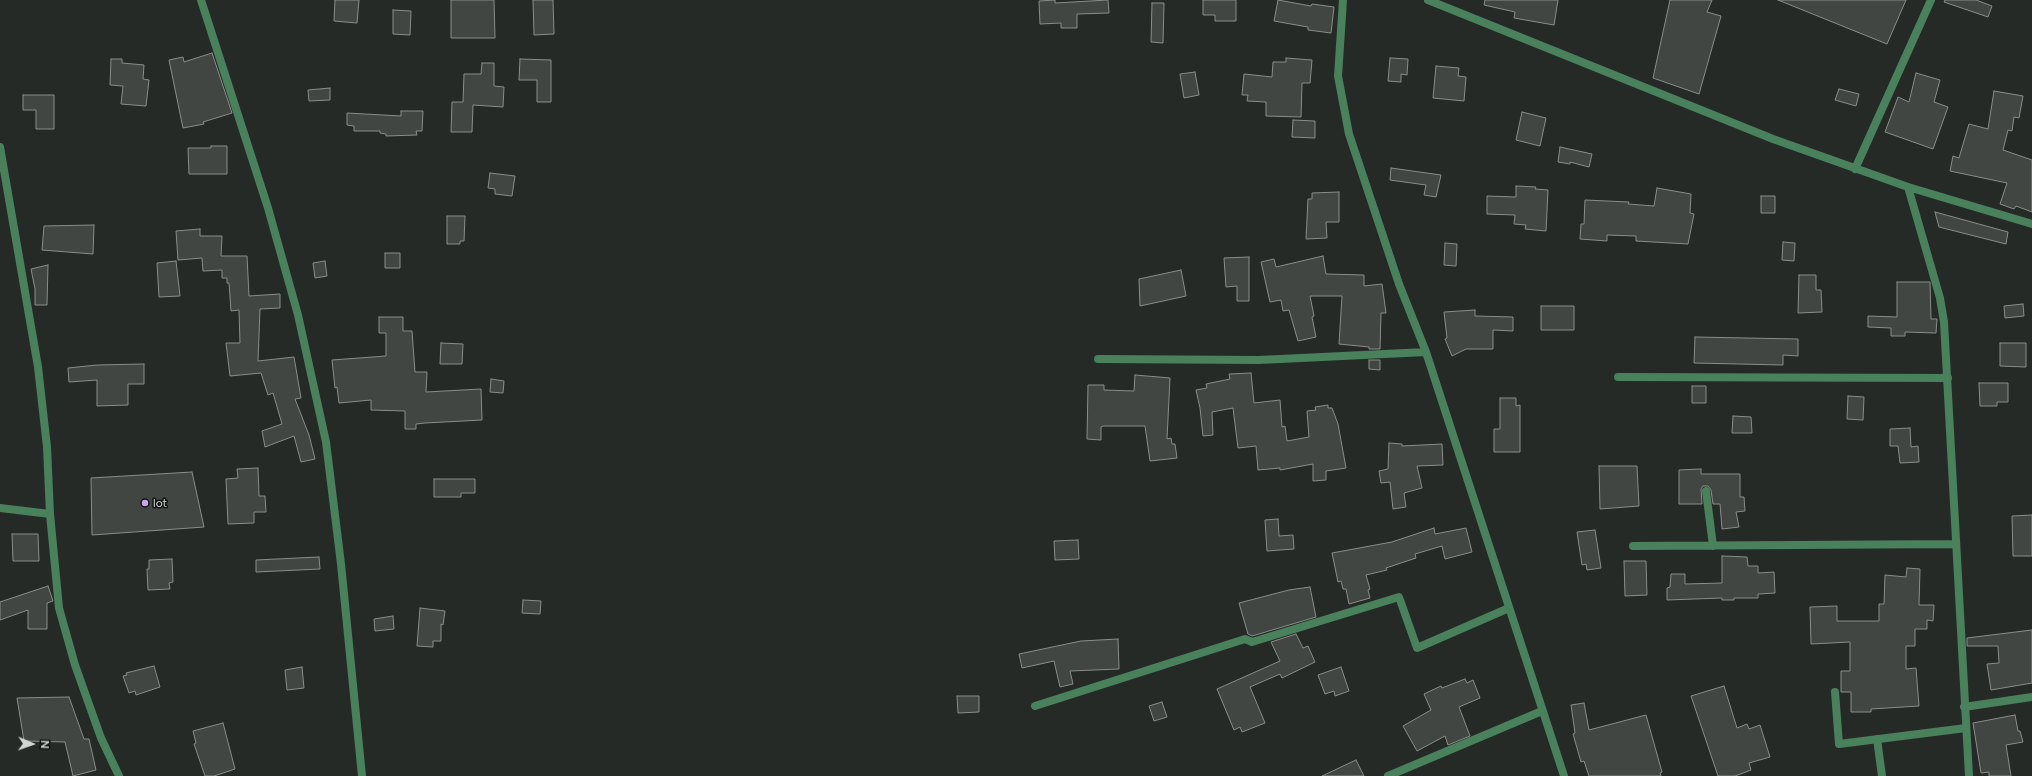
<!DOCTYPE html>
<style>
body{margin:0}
#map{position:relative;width:2032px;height:776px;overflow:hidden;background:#262a27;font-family:Figtree,sans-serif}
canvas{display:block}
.north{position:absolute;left:12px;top:724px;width:40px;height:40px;-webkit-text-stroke:3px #101211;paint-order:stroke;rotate:92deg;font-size:11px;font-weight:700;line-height:16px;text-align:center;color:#d3d6d4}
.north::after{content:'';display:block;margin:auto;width:14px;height:18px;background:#d3d6d4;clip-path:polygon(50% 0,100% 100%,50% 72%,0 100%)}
</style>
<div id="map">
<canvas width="2032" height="776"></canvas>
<div class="north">N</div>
</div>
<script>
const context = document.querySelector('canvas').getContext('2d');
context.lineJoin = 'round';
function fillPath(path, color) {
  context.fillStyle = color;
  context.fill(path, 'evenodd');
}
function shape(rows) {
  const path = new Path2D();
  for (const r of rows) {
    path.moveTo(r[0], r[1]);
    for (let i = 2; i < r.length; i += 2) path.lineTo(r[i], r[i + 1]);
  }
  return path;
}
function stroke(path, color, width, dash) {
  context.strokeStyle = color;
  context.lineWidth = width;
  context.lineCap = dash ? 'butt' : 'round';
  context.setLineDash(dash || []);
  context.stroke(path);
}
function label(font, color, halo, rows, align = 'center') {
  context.font = font + ' Figtree,sans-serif';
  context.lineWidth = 3;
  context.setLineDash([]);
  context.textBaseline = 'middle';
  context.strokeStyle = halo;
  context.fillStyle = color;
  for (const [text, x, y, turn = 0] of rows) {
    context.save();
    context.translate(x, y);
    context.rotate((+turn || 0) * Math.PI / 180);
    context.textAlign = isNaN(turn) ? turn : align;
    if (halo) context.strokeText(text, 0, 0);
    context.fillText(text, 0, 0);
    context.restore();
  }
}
const building = shape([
 [335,0,359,0,357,23,334,21,335,0],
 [451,0,494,0,495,38,451,38,451,0],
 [533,0,553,0,554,34,534,35,533,0],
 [1055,0,1055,3,1108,0,1109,13,1077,14,1077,28,1061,28,1061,23,1040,24,1039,1,1055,0],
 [1203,0,1236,0,1236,21,1215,21,1215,15,1203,15,1203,0],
 [1278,0,1311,6,1312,4,1334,7,1331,33,1308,30,1308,27,1274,21,1278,0],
 [1485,0,1558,0,1554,25,1514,18,1515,12,1484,5,1485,0],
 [1670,0,1712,0,1707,12,1721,16,1699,94,1653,78,1670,0],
 [1778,0,1906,0,1887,44,1778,0],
 [1945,0,1976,0,1992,6,1988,17,1944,2,1945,0],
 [1152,3,1164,3,1163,43,1151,42,1152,3],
 [393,10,411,11,410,35,393,34,393,10],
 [212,53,232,113,203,122,204,124,183,128,169,60,183,57,184,62,212,53],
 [1286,58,1312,60,1310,83,1302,83,1301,117,1266,116,1266,102,1247,101,1248,95,1242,95,1244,74,1272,77,1273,62,1286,62,1286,58],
 [1390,58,1408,59,1407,75,1401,74,1401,82,1388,81,1390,58],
 [111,59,122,59,122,63,144,65,143,79,149,80,146,106,121,104,123,86,110,85,111,59],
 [520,59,551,60,551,102,537,102,537,80,519,80,520,59],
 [482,63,494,63,494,86,504,87,503,107,473,105,472,132,451,132,452,102,463,102,464,74,481,74,482,63],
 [1436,66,1459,68,1458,76,1466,77,1464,101,1433,98,1436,66],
 [1195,72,1199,95,1184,98,1180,74,1195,72],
 [1916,73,1940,80,1934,102,1948,107,1933,149,1885,132,1898,97,1909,102,1916,73],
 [330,88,330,100,309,101,308,90,330,88],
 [1839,89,1859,94,1856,106,1835,100,1839,89],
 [1994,91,2023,96,2019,118,2014,117,2012,131,2008,130,2003,150,2032,160,2032,212,2016,206,2014,209,2000,204,2007,183,1950,171,1953,156,1959,158,1969,124,1988,129,1994,91],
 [23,95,54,95,54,129,36,129,36,110,23,110,23,95],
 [401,111,423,111,422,131,416,131,417,135,386,136,386,134,380,133,380,131,354,131,354,126,347,125,347,113,401,116,401,111],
 [1522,112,1546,118,1540,146,1516,140,1522,112],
 [1293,120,1315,121,1315,138,1292,137,1293,120],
 [211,146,227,146,227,174,189,174,188,148,211,148,211,146],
 [1560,147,1592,154,1589,167,1570,162,1570,164,1558,162,1560,147],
 [1391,168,1441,175,1436,197,1424,195,1426,185,1390,180,1391,168],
 [490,173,515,176,512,196,495,194,495,189,488,188,490,173],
 [1516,186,1536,187,1535,189,1548,190,1546,231,1525,229,1526,225,1514,224,1515,215,1487,214,1487,196,1516,197,1516,186],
 [1657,188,1691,194,1690,213,1694,214,1688,244,1636,241,1636,236,1607,235,1607,241,1580,239,1581,224,1584,224,1585,200,1629,202,1628,204,1654,206,1657,188],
 [1339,192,1339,222,1326,222,1327,238,1306,239,1308,199,1312,199,1312,193,1339,192],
 [1761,196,1775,196,1775,213,1761,213,1761,196],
 [1935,212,2008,232,2006,244,1939,227,1935,212],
 [447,216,465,216,464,241,460,241,460,244,447,244,447,216],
 [94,225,93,254,42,250,44,226,94,225],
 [200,229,200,236,222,236,221,256,247,256,249,296,280,294,280,308,260,309,258,361,294,357,301,398,295,399,309,435,315,459,301,462,294,436,265,447,262,431,282,424,273,393,268,395,261,373,230,376,226,343,240,343,239,310,231,311,229,283,227,283,227,278,222,278,222,270,203,271,202,258,178,260,176,231,200,229],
 [1783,242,1795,243,1794,261,1782,260,1783,242],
 [1445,243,1457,244,1456,266,1444,265,1445,243],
 [385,253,400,253,400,268,385,268,385,253],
 [1323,256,1326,274,1364,275,1364,286,1382,284,1386,313,1381,313,1380,349,1369,349,1369,347,1339,344,1342,296,1310,296,1314,316,1312,317,1316,337,1298,341,1289,310,1283,311,1281,300,1270,302,1261,262,1274,259,1276,267,1323,256],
 [1249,257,1249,301,1237,301,1237,286,1226,287,1224,258,1249,257],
 [176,261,180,296,159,297,157,263,176,261],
 [325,261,327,276,315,278,313,263,325,261],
 [48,265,47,305,35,305,35,289,31,269,48,265],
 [1181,270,1186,296,1140,306,1139,279,1181,270],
 [1799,275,1816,275,1816,290,1821,290,1822,312,1798,313,1799,275],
 [1897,282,1930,282,1931,319,1937,319,1936,333,1905,332,1905,336,1891,336,1891,328,1868,327,1868,316,1897,317,1897,282],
 [2023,304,2024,316,2005,318,2004,306,2023,304],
 [1541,306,1574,306,1574,330,1541,330,1541,306],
 [1475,310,1475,316,1513,317,1513,331,1493,330,1493,349,1466,349,1452,356,1445,339,1447,338,1444,312,1475,310],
 [379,317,403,317,403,331,412,331,415,372,427,372,426,392,481,389,482,420,425,423,416,424,416,429,405,429,405,411,371,410,371,400,339,403,337,387,335,388,332,360,386,356,386,333,379,333,379,317],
 [1695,337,1798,339,1798,356,1783,355,1783,365,1694,363,1695,337],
 [441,343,463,344,462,364,440,364,441,343],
 [2000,343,2026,343,2026,367,2000,366,2000,343],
 [1369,360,1380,360,1380,370,1369,369,1369,360],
 [144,364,144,384,128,384,128,405,97,406,97,380,69,382,68,368,97,365,144,364],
 [1251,373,1254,403,1280,400,1282,427,1285,426,1287,441,1309,437,1307,411,1316,410,1315,407,1328,405,1328,408,1332,408,1338,424,1346,468,1326,471,1326,480,1313,481,1313,464,1280,470,1280,468,1258,470,1256,446,1238,448,1233,408,1212,412,1213,435,1203,436,1200,408,1196,390,1207,388,1206,384,1230,379,1229,374,1251,373],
 [1135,375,1170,378,1167,439,1171,438,1172,444,1175,444,1177,458,1150,461,1145,426,1103,426,1101,427,1101,440,1087,439,1088,385,1104,385,1104,390,1134,391,1135,375],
 [491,379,504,381,503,393,490,392,491,379],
 [1979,383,2008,383,2008,402,1997,402,1997,406,1980,406,1979,383],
 [1692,386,1706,386,1706,403,1692,403,1692,386],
 [1848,396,1864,397,1863,420,1847,419,1848,396],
 [1500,398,1516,398,1516,406,1520,405,1520,452,1494,452,1494,429,1500,429,1500,398],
 [1733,416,1751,417,1752,433,1732,433,1733,416],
 [1910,428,1911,447,1918,446,1919,462,1900,463,1898,446,1890,446,1890,429,1910,428],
 [1389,443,1402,444,1402,446,1442,444,1443,465,1417,466,1422,488,1404,493,1406,507,1393,509,1390,482,1381,483,1379,471,1388,469,1389,443],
 [1599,466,1637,466,1639,506,1600,509,1599,466],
 [258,468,259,496,265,496,266,512,254,512,254,523,228,524,226,479,238,478,237,469,258,468],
 [1701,469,1701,474,1740,474,1740,497,1744,497,1745,511,1736,512,1739,527,1722,529,1720,504,1713,504,1711,490,1708,486,1703,486,1701,489,1702,504,1679,504,1679,470,1701,469],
 [192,472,204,527,92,535,91,478,192,472],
 [434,479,475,479,475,493,461,493,461,497,434,497,434,479],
 [2032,515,2032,556,2013,556,2012,516,2032,515],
 [1278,519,1279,536,1293,535,1294,549,1267,551,1265,520,1278,519],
 [1434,528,1435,534,1466,528,1472,552,1445,559,1442,546,1415,554,1416,558,1386,568,1387,570,1366,575,1370,589,1368,590,1370,598,1349,604,1346,589,1343,589,1341,581,1338,582,1332,553,1392,542,1434,528],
 [1595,530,1601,568,1587,570,1586,564,1582,565,1577,532,1595,530],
 [12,534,38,534,39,561,13,561,12,534],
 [1078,540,1079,559,1055,560,1054,541,1078,540],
 [1722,556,1747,557,1748,566,1758,566,1758,573,1774,572,1775,593,1758,594,1758,598,1734,598,1734,600,1722,600,1722,598,1667,600,1667,588,1670,587,1671,574,1685,574,1685,584,1722,583,1722,556],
 [319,557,320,569,256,572,256,560,319,557],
 [172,559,173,582,169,583,170,589,148,590,147,569,149,569,149,560,172,559],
 [1624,561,1646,561,1647,595,1625,596,1624,561],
 [1907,568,1920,569,1919,605,1934,605,1933,621,1927,620,1927,629,1915,629,1915,646,1906,646,1906,669,1916,668,1919,706,1871,709,1871,712,1851,712,1851,692,1841,692,1841,671,1850,671,1850,642,1811,644,1810,607,1837,606,1837,621,1879,621,1879,604,1884,604,1885,575,1906,577,1907,568],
 [48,586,53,601,47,603,47,629,28,629,28,610,0,620,0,602,48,586],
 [1310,587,1316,617,1252,636,1248,634,1239,603,1289,590,1310,587],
 [523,600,541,601,540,614,522,613,523,600],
 [420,608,445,611,443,625,441,624,441,641,433,641,433,647,417,646,420,608],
 [393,616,394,629,375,631,374,619,393,616],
 [2032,630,2032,683,1991,690,1987,664,1999,663,1998,646,1967,646,1967,638,2032,630],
 [1296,634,1303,648,1308,646,1315,662,1282,678,1280,674,1250,687,1265,723,1242,732,1240,727,1234,730,1217,689,1280,661,1271,642,1296,634],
 [1118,639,1119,669,1070,671,1073,684,1060,687,1054,661,1022,668,1019,654,1081,641,1118,639],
 [154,666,160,687,136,695,135,691,129,693,123,676,127,675,126,673,154,666],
 [302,667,304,688,287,690,285,670,302,667],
 [1341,667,1349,691,1335,696,1334,691,1325,694,1318,675,1341,667],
 [1465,679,1467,683,1473,680,1480,698,1459,707,1470,736,1448,745,1445,736,1417,751,1403,726,1431,710,1424,694,1441,686,1442,688,1465,679],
 [1724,686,1737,728,1747,724,1749,729,1760,725,1770,757,1749,763,1751,770,1735,776,1718,776,1691,696,1724,686],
 [957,696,979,696,979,712,958,713,957,696],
 [69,697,84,739,89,739,96,770,73,776,65,742,24,741,17,698,69,697],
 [1162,702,1167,717,1154,721,1149,706,1162,702],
 [1584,703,1589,730,1646,715,1662,772,1660,773,1661,776,1589,776,1584,761,1581,762,1573,734,1575,733,1571,705,1584,703],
 [2015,715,2018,731,2020,731,2023,742,2006,745,2011,776,1989,776,1989,772,1981,773,1973,723,2015,715],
 [223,723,235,769,214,776,205,776,194,744,196,743,193,731,223,723],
 [1356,760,1364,776,1322,776,1356,760]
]);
const minor = shape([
 [1343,0,1338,76,1349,134,1399,284,1426,352,1564,776],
 [1428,0,1773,139,1908,187,2032,224],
 [0,147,38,367,47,447,50,514,59,608,75,665,101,738,119,776],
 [1855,169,1931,0],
 [1908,187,1940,298,1944,322,1969,776],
 [1098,359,1259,360,1426,352],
 [1618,377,1948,378],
 [1706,491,1713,546],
 [0,508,50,514],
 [1633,546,1956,544],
 [1835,692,1839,744,1966,728],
 [1035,706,1245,639,1252,642,1399,597,1417,648,1509,608],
 [1964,707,2032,697],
 [1877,739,1882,776],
 [1388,776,1542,711]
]);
const tertiary = shape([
 [201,0,268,208,298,315,326,442,341,564,362,776]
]);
const markers = [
 [145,503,4,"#c7a6ef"]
];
const poiNames = [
 ["lot",153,503]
];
fillPath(building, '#424643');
stroke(building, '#898e8a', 1);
stroke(minor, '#49815d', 8);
stroke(tertiary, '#49815d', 8);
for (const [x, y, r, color] of markers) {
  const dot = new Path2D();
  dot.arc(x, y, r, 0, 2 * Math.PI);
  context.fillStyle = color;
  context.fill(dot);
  stroke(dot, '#101211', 1.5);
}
label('12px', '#d3d6d4', '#101211', poiNames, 'left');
</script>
